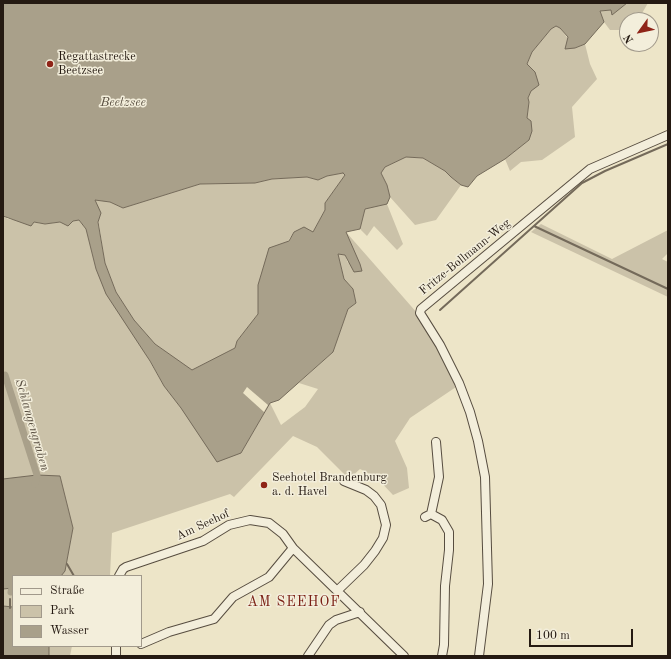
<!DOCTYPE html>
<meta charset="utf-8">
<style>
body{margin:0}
#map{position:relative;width:671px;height:659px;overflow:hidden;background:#ede5c8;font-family:"Old Standard TT",serif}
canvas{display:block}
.frame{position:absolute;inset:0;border:4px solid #251a12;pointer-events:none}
.legend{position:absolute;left:12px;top:575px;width:130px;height:72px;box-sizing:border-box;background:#f3eedb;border:1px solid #a1998b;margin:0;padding:5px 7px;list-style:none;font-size:12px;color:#251a12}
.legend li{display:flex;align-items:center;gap:8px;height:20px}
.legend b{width:20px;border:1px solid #a1998b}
.north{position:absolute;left:619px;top:12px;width:40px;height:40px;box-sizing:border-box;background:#f3eedb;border:1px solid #a1998b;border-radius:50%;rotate:237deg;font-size:11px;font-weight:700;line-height:16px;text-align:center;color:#251a12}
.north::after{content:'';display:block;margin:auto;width:14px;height:18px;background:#8f2418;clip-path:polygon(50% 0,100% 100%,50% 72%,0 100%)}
.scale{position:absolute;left:529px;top:629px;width:104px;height:18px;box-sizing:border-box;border:2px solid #251a12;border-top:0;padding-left:5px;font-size:12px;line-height:14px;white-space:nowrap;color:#251a12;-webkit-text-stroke:3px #f3eedb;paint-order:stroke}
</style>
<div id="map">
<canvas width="671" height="659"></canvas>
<div class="frame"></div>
<ul class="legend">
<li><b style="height:5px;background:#f3eedb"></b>Straße</li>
<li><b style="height:11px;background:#cbc2a9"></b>Park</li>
<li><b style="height:11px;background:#a9a08a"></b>Wasser</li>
</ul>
<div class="north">N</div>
<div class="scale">100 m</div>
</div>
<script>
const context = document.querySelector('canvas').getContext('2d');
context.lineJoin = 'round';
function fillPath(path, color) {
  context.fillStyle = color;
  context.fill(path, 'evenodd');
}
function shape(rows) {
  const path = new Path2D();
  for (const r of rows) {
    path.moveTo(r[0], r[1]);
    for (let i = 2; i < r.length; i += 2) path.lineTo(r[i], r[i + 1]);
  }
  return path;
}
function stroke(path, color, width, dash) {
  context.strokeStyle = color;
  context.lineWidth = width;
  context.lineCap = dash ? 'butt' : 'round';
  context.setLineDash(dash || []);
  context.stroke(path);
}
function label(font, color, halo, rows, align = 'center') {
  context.font = font + ' "Old Standard TT",serif';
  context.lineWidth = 3;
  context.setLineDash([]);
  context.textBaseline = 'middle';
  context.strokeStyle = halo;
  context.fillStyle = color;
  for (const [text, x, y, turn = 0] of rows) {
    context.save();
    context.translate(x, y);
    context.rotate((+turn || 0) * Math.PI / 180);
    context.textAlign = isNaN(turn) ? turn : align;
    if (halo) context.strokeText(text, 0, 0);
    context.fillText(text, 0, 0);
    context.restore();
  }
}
const green = shape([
 [627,3,648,3,638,20,627,20,627,30,610,30,604,22,600,11,611,10,613,14],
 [556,26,560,28,575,48,585,44,590,64,597,79,572,107,575,137,542,160,521,162,510,171,505,159,529,140,527,118,529,102,528,99,531,91,535,72,527,65,532,52,551,29],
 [406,157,423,158,445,171,451,177,461,185,436,220,415,225,390,197,387,185,381,173,385,167],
 [343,173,345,175,325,203,325,210,313,232,294,232,258,285,258,314,237,341,235,348,192,371,155,344,134,320,116,292,105,263,95,199,110,202,123,208,200,184,255,183,272,179,307,177,318,180,327,176],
 [382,204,387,204,403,244,397,250,374,226,367,236,360,229,365,209],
 [3,216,8,219,45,224,79,220,86,229,96,269,164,386,181,408,241,453,270,403,281,425,305,407,318,389,299,383,333,352,348,309,356,303,353,289,344,279,339,261,338,254,345,255,348,263,350,245,346,232,418,314,438,346,456,387,410,418,395,441,407,468,409,488,393,495,376,477,360,469,349,479,317,447,293,436,234,497,230,494,112,533,110,576,61,576,65,570,73,528,60,476,3,479],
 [541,224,612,259,668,230,668,253,662,259,668,262,668,297,531,232],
 [13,588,13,607,3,606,3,589],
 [49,646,72,646,70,656,49,656]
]);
const water = shape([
 [3,3,627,3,612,15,611,10,600,11,604,22,585,44,575,48,565,49,568,37,560,28,556,26,551,29,532,52,527,64,535,72,539,85,531,91,528,98,529,102,527,118,531,121,532,131,529,140,505,159,477,176,468,187,461,185,451,177,445,171,423,158,406,157,385,167,381,173,387,185,390,197,387,204,365,209,360,229,346,232,360,264,362,271,354,272,345,255,338,254,344,279,353,289,356,303,348,309,333,352,279,400,270,403,241,453,217,462,181,408,164,386,150,361,106,294,96,269,86,229,79,220,73,221,68,226,60,222,45,224,34,222,31,226,3,216,3,3],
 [343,173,345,175,325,203,325,210,313,232,304,227,294,232,289,241,269,248,258,285,258,314,237,341,235,348,192,370,155,344,134,320,116,292,105,263,98,222,101,213,95,200,110,202,123,208,200,184,255,183,272,179,307,177,318,180,327,176,343,173],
 [37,475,60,476,73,528,65,571,61,576,13,576,13,588,3,589,3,479,37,475],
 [3,606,13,607,13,646,49,646,49,656,3,656,3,606]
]);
const pier = shape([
 [247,387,268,405,264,412,243,393]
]);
const stream = shape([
 [534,226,668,289],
 [440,310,582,183,605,171,668,144],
 [67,564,74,576],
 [10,608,10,599]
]);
const canal = shape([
 [5,375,37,475,35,484],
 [11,592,13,583]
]);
const minor = shape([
 [431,514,439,477,436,442],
 [425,517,431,514,442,520,449,532,449,550,445,586,444,645,442,656],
 [119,576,123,569,126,567,203,541,229,525,250,520,269,523,283,534,293,548,404,656],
 [338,590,364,565,375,551,383,538,386,525,381,505,374,496,366,490,344,481],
 [141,644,169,632,214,619,233,597,269,577,293,548],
 [116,646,116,656],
 [308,656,329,625,336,620,360,612],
 [479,656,488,584,485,477,478,441,470,412,459,383,440,345,420,313,421,309,590,169,668,135]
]);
const markers = [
 [50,64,4,"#8f2418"],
 [264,485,4,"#8f2418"]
];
const poiNames = [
 ["Regattastrecke",58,57],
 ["Beetzsee",58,71],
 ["Seehotel Brandenburg",272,478],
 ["a. d. Havel",272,492]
];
const streetNames = [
 ["Fritze-Bollmann-Weg",465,257,-39],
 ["Am Seehof",203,525,-25]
];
const waterNames = [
 ["Beetzsee",123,103],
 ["Schlangengraben",32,425,74]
];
const quarterNames = [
 ["AM SEEHOF",294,602]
];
fillPath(green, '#cbc2a9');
fillPath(water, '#a9a08a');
stroke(water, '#746a5a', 1);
fillPath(pier, '#ede5c8');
stroke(stream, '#746a5a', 2);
stroke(canal, '#a9a08a', 7);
stroke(minor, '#574d40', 10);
stroke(minor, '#f3eedb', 8);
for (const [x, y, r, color] of markers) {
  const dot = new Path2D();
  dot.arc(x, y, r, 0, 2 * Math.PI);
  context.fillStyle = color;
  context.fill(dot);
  stroke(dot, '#f3eedb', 1.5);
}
label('12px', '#251a12', '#f3eedb', poiNames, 'left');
label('12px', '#251a12', '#f3eedb', streetNames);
label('italic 13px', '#5a5042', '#f3eedb', waterNames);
context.letterSpacing = '1px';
label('14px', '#7a1f14', '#f3eedb', quarterNames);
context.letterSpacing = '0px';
</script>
